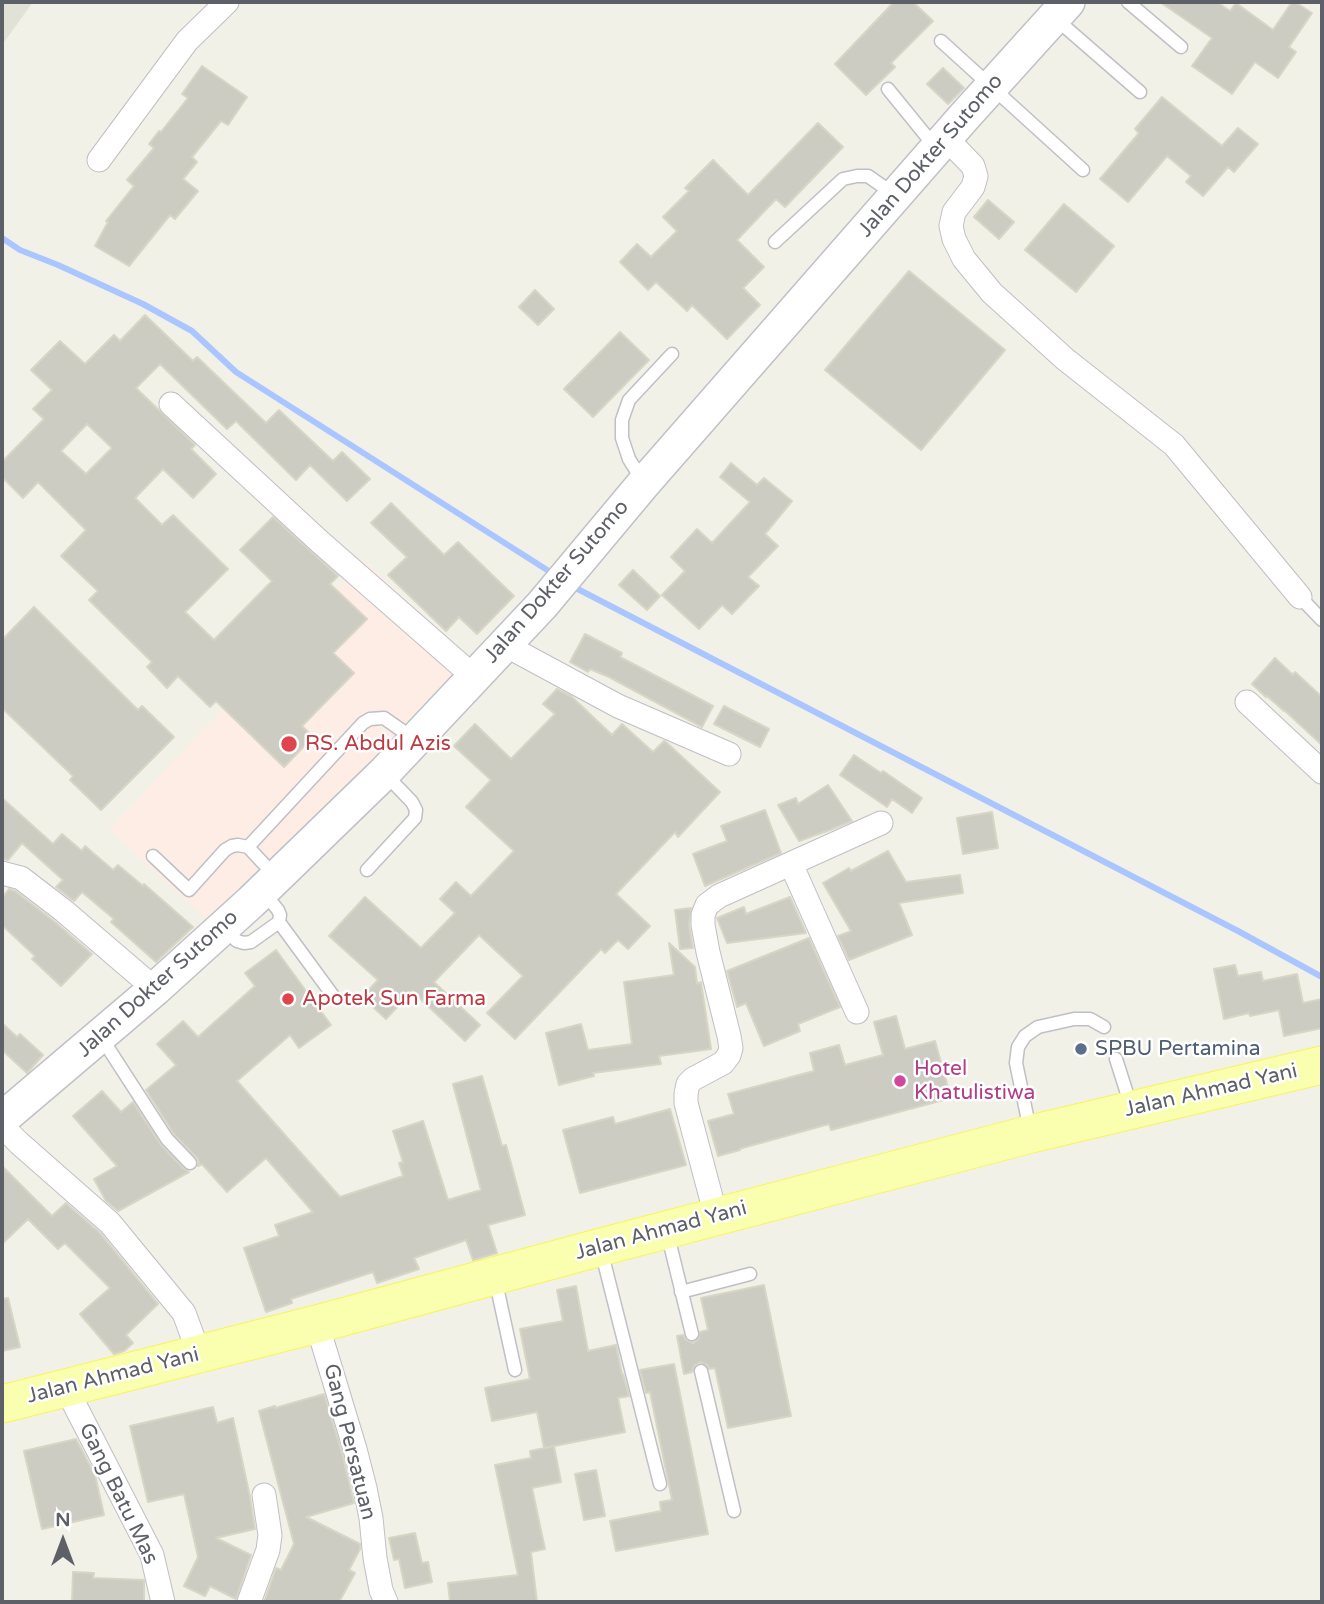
<!DOCTYPE html>
<style>
body{margin:0}
#map{position:relative;width:1324px;height:1604px;overflow:hidden;background:#f1f1e7;font-family:"Varela Round",sans-serif}
canvas{display:block}
.frame{position:absolute;inset:0;border:4px solid #5e6068;pointer-events:none}
.north{position:absolute;left:28px;top:1506px;width:70px;height:70px;-webkit-text-stroke:5px #fff;paint-order:stroke;rotate:0deg;font-size:19px;font-weight:700;line-height:28px;text-align:center;color:#5e6068}
.north::after{content:'';display:block;margin:auto;width:24px;height:32px;background:#5e6068;clip-path:polygon(50% 0,100% 100%,50% 72%,0 100%)}
</style>
<div id="map">
<canvas width="1324" height="1604"></canvas>
<div class="frame"></div>
<div class="north">N</div>
</div>
<script>
const context = document.querySelector('canvas').getContext('2d');
context.lineJoin = 'round';
function fillPath(path, color) {
  context.fillStyle = color;
  context.fill(path, 'evenodd');
}
function shape(rows) {
  const path = new Path2D();
  for (const r of rows) {
    path.moveTo(r[0], r[1]);
    for (let i = 2; i < r.length; i += 2) path.lineTo(r[i], r[i + 1]);
  }
  return path;
}
function stroke(path, color, width, dash) {
  context.strokeStyle = color;
  context.lineWidth = width;
  context.lineCap = dash ? 'butt' : 'round';
  context.setLineDash(dash || []);
  context.stroke(path);
}
function label(font, color, halo, rows, align = 'center') {
  context.font = font + ' "Varela Round",sans-serif';
  context.lineWidth = 5;
  context.setLineDash([]);
  context.textBaseline = 'middle';
  context.strokeStyle = halo;
  context.fillStyle = color;
  for (const [text, x, y, turn = 0] of rows) {
    context.save();
    context.translate(x, y);
    context.rotate((+turn || 0) * Math.PI / 180);
    context.textAlign = isNaN(turn) ? turn : align;
    if (halo) context.strokeText(text, 0, 0);
    context.fillText(text, 0, 0);
    context.restore();
  }
}
const education = shape([
 [2,2,33,2,2,45]
]);
const medical = shape([
 [364,560,468,658,214,927,109,829]
]);
const stream = shape([
 [2,238,20,250,58,265,143,304,192,331,236,372,555,575],
 [570,585,1238,931,1322,977]
]);
const building = shape([
 [894,2,913,2,933,21,891,63,895,67,866,95,835,64,894,2],
 [1160,2,1217,2,1230,11,1236,3,1273,30,1292,2,1295,2,1312,13,1289,47,1296,52,1278,78,1255,62,1232,94,1192,66,1212,38,1160,2],
 [202,66,247,97,228,125,221,121,192,157,197,162,183,179,198,191,175,219,170,215,129,266,95,246,108,222,106,221,134,186,127,180,154,148,149,144,159,131,161,132,188,98,182,94,202,66],
 [943,68,964,88,948,104,927,84,943,68],
 [1162,97,1222,146,1238,128,1258,144,1234,172,1228,167,1203,196,1186,182,1191,176,1167,156,1128,202,1100,179,1139,133,1135,129,1162,97],
 [818,123,843,147,785,207,776,199,737,240,764,267,743,288,760,305,727,339,692,305,687,311,656,282,648,290,620,262,637,244,651,257,677,231,663,217,689,191,685,188,713,160,748,195,818,123],
 [988,200,1014,222,999,239,974,217,988,200],
 [1064,204,1114,246,1076,292,1025,250,1064,204],
 [909,271,1005,350,921,450,825,370,909,271],
 [535,290,554,309,538,325,519,307,535,290],
 [145,315,193,361,197,357,266,423,279,410,333,461,342,452,370,479,347,501,310,465,296,480,236,421,227,429,160,364,136,388,195,445,191,449,216,474,193,498,163,469,135,498,162,525,173,515,228,569,185,612,214,640,272,581,240,550,273,517,338,576,330,584,367,619,333,653,354,673,302,726,313,737,284,767,216,701,210,707,178,676,167,688,147,667,152,662,89,600,98,591,61,556,86,530,38,482,23,498,2,477,2,462,44,419,33,409,52,390,31,370,60,341,85,364,114,335,120,341,145,315],
 [87,424,112,448,86,474,61,451,87,424],
 [620,332,649,360,593,417,564,389,620,332],
 [731,463,757,485,764,478,792,501,765,534,778,546,748,577,759,586,732,614,722,605,699,629,662,595,685,571,671,557,697,529,712,543,750,502,720,477,731,463],
 [391,503,444,555,458,542,514,596,477,634,459,617,446,631,388,575,407,557,371,523,391,503],
 [633,570,660,596,647,610,619,585,633,570],
 [34,607,138,710,142,706,174,737,101,810,70,780,73,776,2,708,2,640,34,607],
 [585,634,622,653,620,657,713,706,702,727,609,677,590,669,588,672,570,662,585,634],
 [1275,658,1293,675,1295,672,1322,697,1322,745,1284,710,1284,711,1267,696,1266,697,1252,684,1275,658],
 [557,689,571,696,612,735,622,724,653,752,664,741,667,743,720,792,678,837,675,832,616,894,650,926,628,949,618,940,605,953,601,949,515,1039,487,1013,523,976,479,935,434,982,480,1025,465,1041,412,991,386,1019,362,997,378,980,329,936,365,897,421,948,455,913,440,899,456,882,471,896,514,851,466,807,491,780,454,746,475,724,511,759,555,714,543,704,557,689],
 [724,706,769,729,760,747,714,724,724,706],
 [854,755,881,773,883,771,922,798,912,813,892,799,887,807,840,775,854,755],
 [828,785,852,821,830,830,799,841,778,805,796,798,798,804,828,785],
 [2,798,53,844,62,834,82,851,85,846,113,870,118,865,143,886,144,884,193,927,156,962,111,922,114,919,82,892,74,901,56,887,63,880,22,843,8,860,2,859,2,798],
 [765,810,781,853,705,886,693,854,727,841,721,826,765,810],
 [992,812,998,848,963,854,957,818,992,812],
 [888,851,906,882,960,875,963,893,899,903,912,935,849,960,838,936,851,931,823,883,849,868,851,871,888,851],
 [9,889,15,891,55,922,92,954,61,986,32,959,35,956,2,925,2,898,9,889],
 [790,897,806,933,727,943,717,918,744,907,746,914,790,897],
 [691,908,689,925,693,948,680,949,675,910,691,908],
 [809,938,840,1007,798,1024,800,1031,764,1046,746,1003,737,1007,727,971,809,938],
 [669,943,695,967,697,984,701,982,711,1049,659,1056,661,1064,593,1073,594,1076,559,1085,546,1033,581,1024,588,1050,632,1044,624,982,674,975,669,943],
 [276,950,331,1025,299,1048,290,1035,237,1081,340,1197,403,1176,399,1163,403,1162,393,1131,423,1121,448,1200,481,1190,453,1084,482,1076,502,1146,506,1145,525,1215,488,1225,497,1253,473,1260,466,1240,414,1258,419,1269,377,1283,373,1272,291,1299,292,1303,266,1312,244,1248,279,1236,275,1225,313,1212,266,1158,227,1192,202,1164,198,1166,199,1162,197,1158,174,1134,146,1090,176,1065,157,1044,183,1021,198,1037,255,986,245,973,276,950],
 [1235,965,1238,976,1261,972,1263,981,1297,974,1303,1003,1322,999,1322,1028,1284,1036,1279,1010,1250,1016,1249,1013,1224,1019,1214,969,1235,965],
 [896,1016,905,1049,935,1041,951,1098,831,1130,829,1124,739,1149,740,1150,718,1156,708,1121,734,1114,728,1094,814,1071,810,1053,839,1045,845,1065,883,1055,874,1022,896,1016],
 [2,1023,17,1037,20,1034,43,1055,27,1073,2,1050,2,1023],
 [102,1091,121,1112,133,1102,161,1145,184,1169,189,1172,118,1211,106,1201,94,1179,117,1166,73,1116,102,1091],
 [670,1109,686,1165,580,1193,563,1130,613,1117,615,1124,670,1109],
 [2,1166,52,1216,66,1203,100,1233,158,1304,126,1335,133,1343,124,1351,114,1354,80,1314,110,1288,65,1243,58,1249,28,1219,2,1244,2,1166],
 [764,1285,791,1416,728,1428,715,1368,709,1369,707,1365,700,1362,695,1365,692,1372,684,1374,677,1336,683,1335,686,1340,693,1343,698,1340,700,1332,708,1330,701,1298,764,1285],
 [576,1286,588,1351,616,1345,622,1374,623,1374,629,1396,618,1398,625,1432,544,1448,537,1412,492,1421,485,1388,530,1379,520,1329,563,1321,557,1290,576,1286],
 [8,1298,20,1347,2,1351,2,1299,8,1298],
 [674,1364,708,1534,616,1551,610,1521,661,1511,660,1502,672,1500,650,1392,646,1393,640,1370,674,1364],
 [324,1394,342,1453,354,1503,306,1517,360,1544,360,1549,349,1570,355,1573,339,1602,264,1602,276,1568,281,1570,294,1544,259,1411,275,1406,275,1408,324,1394],
 [213,1407,217,1423,233,1418,250,1497,255,1529,216,1538,251,1555,236,1599,210,1586,205,1596,184,1586,198,1557,184,1494,148,1502,130,1426,213,1407],
 [76,1439,95,1475,104,1515,42,1529,24,1451,76,1439],
 [554,1446,561,1482,532,1488,545,1549,531,1552,537,1602,450,1602,448,1583,518,1575,495,1465,531,1458,530,1451,554,1446],
 [596,1470,605,1516,584,1520,575,1474,596,1470],
 [415,1533,422,1563,428,1562,432,1582,405,1588,399,1559,394,1560,389,1538,415,1533],
 [73,1572,94,1573,93,1578,144,1580,144,1602,72,1602,73,1572]
]);
const lane = shape([
 [1128,2,1181,47],
 [1056,19,1140,92],
 [941,41,1083,170],
 [888,89,936,148],
 [775,242,843,179,857,176,868,176,895,195],
 [642,480,629,459,622,438,622,420,629,400,672,354],
 [1300,597,1322,620],
 [153,856,189,890,225,850,232,846,238,845,248,847],
 [367,870,415,818,416,810,412,802,384,773],
 [276,877,248,847,363,723,370,719,384,718,414,739],
 [279,922,334,997],
 [223,928,237,941,244,943,251,942,279,922,280,915,278,910,263,892],
 [101,1037,167,1139,190,1163],
 [1116,1059,1131,1106],
 [1030,1130,1016,1063,1018,1047,1025,1036,1038,1027,1074,1019,1090,1019,1104,1027],
 [667,1232,692,1334],
 [601,1250,660,1484],
 [495,1278,515,1370],
 [681,1292,750,1274],
 [701,1371,734,1511]
]);
const street = shape([
 [946,138,973,166,976,176,973,187,954,212,951,226,954,239,964,259,992,293,1065,359,1174,445,1300,597],
 [99,160,187,41,227,2],
 [171,404,319,541,473,676],
 [505,645,618,706,729,754],
 [1247,702,1322,772],
 [791,864,857,1012],
 [2,873,21,878,64,911,155,989],
 [2,1126,19,1143,110,1223,184,1313,199,1354],
 [716,1216,686,1103,686,1094,688,1084,693,1079,723,1063,729,1055,731,1048,729,1036,708,952,703,925,703,915,707,905,719,896,881,823],
 [317,1324,355,1449,365,1488,371,1518,375,1558,381,1590,386,1602],
 [66,1388,152,1555,163,1602],
 [249,1602,268,1550,270,1535,264,1495]
]);
const secondary = shape([
 [2,1119,155,989,251,902,384,773,542,605,644,483,964,117,1068,2]
]);
const primary = shape([
 [2,1404,317,1324,601,1247,1031,1134,1322,1065]
]);
const markers = [
 [289,744,9,"#e0444e"],
 [288,999,7,"#e0444e"],
 [1081,1049,7,"#5c6f8a"],
 [900,1081,7,"#d1479c"]
];
const streetNames = [
 ["Jalan Dokter Sutomo",931,156,-49],
 ["Jalan Dokter Sutomo",557,582,-49],
 ["Jalan Dokter Sutomo",158,984,-42],
 ["Jalan Ahmad Yani",1211,1091,-13],
 ["Jalan Ahmad Yani",661,1231,-15],
 ["Jalan Ahmad Yani",113,1376,-14],
 ["Gang Persatuan",349,1442,76],
 ["Gang Batu Mas",118,1494,64]
];
const healthNames = [
 ["RS. Abdul Azis",305,744],
 ["Apotek Sun Farma",302,999]
];
const serviceNames = [
 ["SPBU Pertamina",1095,1049]
];
const hotelNames = [
 ["Hotel",914,1069],
 ["Khatulistiwa",914,1093]
];
fillPath(education, '#e2e1d5');
fillPath(medical, '#fdede5');
stroke(stream, '#aac5ff', 6);
fillPath(building, '#cdccc3');
stroke(building, '#d7d6c5', 2);
stroke(lane, '#bfbfc6', 15);
stroke(street, '#bfbfc6', 25);
stroke(secondary, '#bfc1c8', 36);
stroke(primary, '#faf458', 39);
stroke(lane, '#fff', 12);
stroke(street, '#fff', 23);
stroke(secondary, '#fff', 33);
stroke(primary, '#f9ffaf', 37);
for (const [x, y, r, color] of markers) {
  const dot = new Path2D();
  dot.arc(x, y, r, 0, 2 * Math.PI);
  context.fillStyle = color;
  context.fill(dot);
  stroke(dot, '#fff', 2.5);
}
label('21px', '#5e6068', '#fff', streetNames);
label('21px', '#be3a42', '#fff', healthNames, 'left');
label('21px', '#4e5e75', '#fff', serviceNames, 'left');
label('21px', '#b23c85', '#fff', hotelNames, 'left');
</script>
